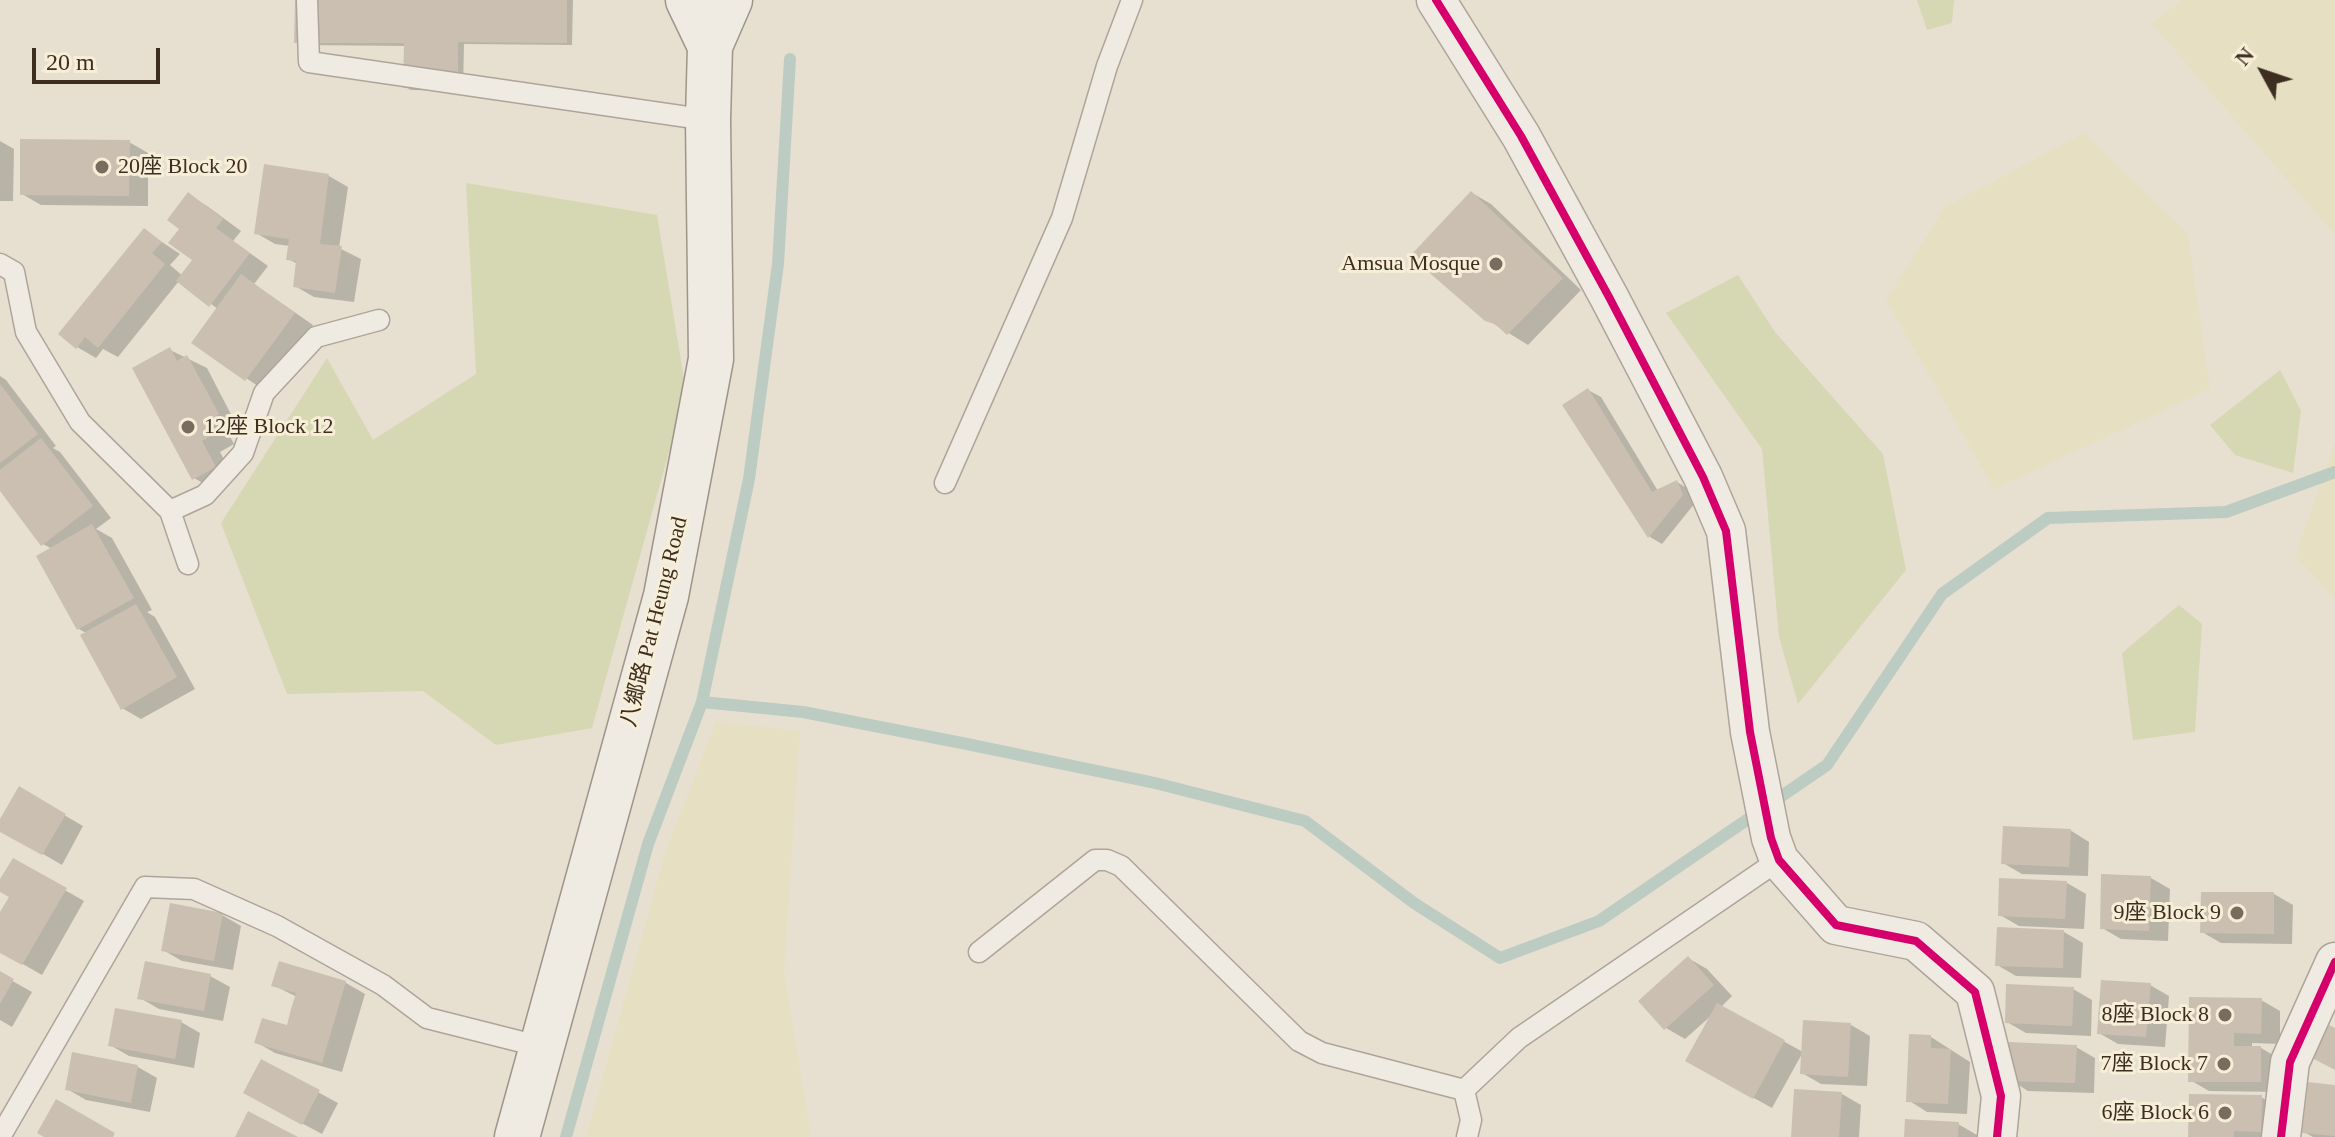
<!DOCTYPE html>
<meta charset="utf-8">
<style>
body{margin:0}
#map{position:relative;width:2335px;height:1137px;overflow:hidden;background:#e7e0d1;font-family:"Times New Roman",serif}
canvas{display:block}
.north{position:absolute;left:2223px;top:32px;width:80px;height:80px;-webkit-text-stroke:6px #f7eed8;paint-order:stroke;rotate:310deg;font-size:22px;font-weight:700;line-height:32px;text-align:center;color:#3d2e20}
.north::after{content:'';display:block;margin:auto;width:28px;height:36px;background:#3d2e20;clip-path:polygon(50% 0,100% 100%,50% 72%,0 100%)}
.scale{position:absolute;left:32px;top:48px;width:128px;height:36px;box-sizing:border-box;border:4px solid #3d2e20;border-top:0;padding-left:10px;font-size:24px;line-height:28px;white-space:nowrap;color:#3d2e20;-webkit-text-stroke:6px #f7eed8;paint-order:stroke}
</style>
<div id="map">
<canvas width="2335" height="1137"></canvas>
<div class="north">N</div>
<div class="scale">20 m</div>
</div>
<script>
const context = document.querySelector('canvas').getContext('2d');
context.lineJoin = 'round';
function fillPath(path, color) {
  context.fillStyle = color;
  context.fill(path, 'evenodd');
}
function shape(rows) {
  const path = new Path2D();
  for (const r of rows) {
    path.moveTo(r[0], r[1]);
    for (let i = 2; i < r.length; i += 2) path.lineTo(r[i], r[i + 1]);
  }
  return path;
}
function stroke(path, color, width, dash) {
  context.strokeStyle = color;
  context.lineWidth = width;
  context.lineCap = dash ? 'butt' : 'round';
  context.setLineDash(dash || []);
  context.stroke(path);
}
function label(font, color, halo, rows, align = 'center') {
  context.font = font + ' "Times New Roman","Noto Sans TC",serif';
  context.lineWidth = 6;
  context.setLineDash([]);
  context.textBaseline = 'middle';
  context.strokeStyle = halo;
  context.fillStyle = color;
  for (const [text, x, y, turn = 0] of rows) {
    context.save();
    context.translate(x, y);
    context.rotate((+turn || 0) * Math.PI / 180);
    context.textAlign = isNaN(turn) ? turn : align;
    if (halo) context.strokeText(text, 0, 0);
    context.fillText(text, 0, 0);
    context.restore();
  }
}
const farmland = shape([
 [2183,0,2335,0,2335,235,2151,23],
 [2084,133,2188,234,2210,389,1994,489,1886,300,1945,207],
 [2335,443,2335,598,2295,556],
 [716,722,800,731,784,972,811,1137,586,1137,666,850]
]);
const green = shape([
 [1917,0,1954,0,1952,23,1927,30],
 [466,183,657,215,686,391,592,728,496,745,423,691,287,694,221,523,327,358,373,440,476,374],
 [1738,275,1775,332,1883,454,1906,570,1798,704,1779,637,1762,449,1666,313],
 [2280,370,2301,411,2293,473,2235,455,2210,425],
 [2179,605,2202,624,2195,732,2133,740,2122,653]
]);
const shadow = shape([
 [297,0,573,0,572,45,464,44,463,91,411,90,405,87,406,46,302,45],
 [0,141,14,149,13,201,0,201],
 [129,142,148,153,148,206,41,205,22,194],
 [329,176,348,187,339,248,361,259,354,302,314,297,295,286,298,264,288,259,290,246,275,244,256,233],
 [1472,193,1491,204,1581,290,1528,345,1486,319],
 [188,195,207,206,241,231,233,241,268,266,254,284,313,325,265,391,194,342,218,309,179,281,118,357,103,349,96,358,77,347,144,230,180,254,170,265,183,276,194,260,182,229],
 [170,350,207,368,237,426,227,431,234,444,220,452,234,478,213,489,194,478],
 [0,376,6,380,56,446,53,448,60,452,111,518,96,529,112,538,152,610,147,612,155,617,195,689,141,719,122,708,86,633,79,629,52,549,43,544,0,488],
 [1588,390,1601,397,1658,491,1677,482,1690,490,1695,503,1662,544,1650,537,1565,405],
 [19,789,83,826,62,865,0,829,0,823],
 [2070,830,2089,842,2088,876,2022,874,2003,863],
 [14,861,84,901,42,975,0,951,0,913,11,896,0,889,0,883],
 [2151,878,2170,889,2168,941,2121,939,2102,928],
 [2067,883,2086,894,2084,929,2019,926,2000,915],
 [2274,894,2293,905,2292,944,2221,943,2202,932],
 [222,915,241,926,233,970,182,961,163,950],
 [2064,932,2083,943,2081,978,2016,976,1997,965],
 [1688,958,1707,969,1732,996,1721,1007,1803,1052,1772,1108,1687,1061,1713,1014,1685,1039,1666,1028],
 [280,964,346,983,365,994,342,1072,275,1053,256,1042,288,1028,297,997,273,985],
 [0,974,32,992,12,1027,0,1020],
 [210,976,230,987,223,1021,159,1009,140,998],
 [2150,985,2169,996,2165,1047,2118,1044,2099,1033],
 [2073,989,2092,1000,2091,1036,2026,1033,2007,1022],
 [2261,1000,2280,1011,2280,1044,2252,1043,2252,1048,2261,1048,2280,1059,2279,1092,2209,1091,2190,1080],
 [181,1022,200,1033,194,1068,129,1056,110,1045],
 [1851,1025,1870,1036,1867,1086,1821,1084,1802,1073],
 [1931,1037,1970,1062,1967,1114,1927,1112,1908,1100],
 [2076,1047,2095,1058,2094,1093,2028,1091,2009,1079],
 [262,1062,338,1103,322,1134,264,1103],
 [138,1067,157,1078,150,1112,86,1100,67,1089],
 [2335,1087,2335,1137,2313,1137,2304,1132],
 [1842,1094,1861,1105,1859,1137,1793,1137],
 [2261,1097,2280,1108,2280,1137,2190,1137],
 [1958,1124,1977,1135,1977,1137,1906,1137]
]);
const stream = shape([
 [702,702,803,712,967,744,1155,783,1305,821,1414,903,1500,958,1599,921,1827,765,1942,594,2048,518,2226,512,2335,472],
 [566,1137,648,844,702,702,749,479,778,264,790,59]
]);
const building = shape([
 [295,0,567,0,567,43,458,42,458,89,403,88,404,43,294,43],
 [20,139,130,140,129,196,20,195],
 [264,164,329,174,320,244,342,246,335,293,293,287,296,261,286,260,289,239,254,234],
 [1471,191,1563,278,1507,335,1495,324,1485,321,1410,256],
 [188,192,223,219,216,228,250,253,209,307,176,281,192,260,168,243,179,229,167,220],
 [144,228,162,242,152,253,165,264,98,348,85,337,76,349,58,334],
 [241,274,295,313,245,381,191,343],
 [170,347,177,361,187,355,219,414,209,420,216,433,202,441,216,467,192,480,132,368],
 [0,384,38,434,0,463],
 [1588,388,1652,492,1677,480,1683,495,1648,538,1562,405],
 [41,438,93,506,41,546,0,491,0,470],
 [92,524,134,598,77,630,36,556],
 [136,604,177,677,121,710,80,635],
 [19,786,66,814,42,855,0,832,0,819],
 [2003,826,2071,829,2069,867,2001,864],
 [13,858,67,888,22,965,0,953,0,912,9,897,0,892,0,879],
 [2101,874,2151,876,2149,931,2100,929],
 [1999,878,2067,881,2065,919,1998,916],
 [2201,892,2274,892,2274,934,2200,933],
 [170,903,223,913,214,961,161,951],
 [1997,927,2064,930,2063,968,1995,966],
 [1688,956,1714,985,1664,1030,1638,1001],
 [145,961,211,974,204,1011,137,999],
 [279,961,346,981,322,1063,254,1043,262,1018,287,1025,291,1009,296,993,271,986],
 [0,971,14,979,0,1004],
 [2101,980,2151,983,2146,1037,2097,1034],
 [2006,984,2074,987,2072,1026,2005,1023],
 [2189,997,2262,998,2261,1034,2234,1033,2234,1046,2261,1046,2261,1082,2188,1082],
 [1717,1003,1785,1040,1753,1099,1685,1061],
 [115,1008,182,1020,175,1059,108,1046],
 [1803,1020,1851,1023,1848,1077,1800,1074],
 [2329,1025,2335,1028,2335,1070,2312,1058],
 [1909,1034,1931,1035,1931,1048,1951,1049,1948,1104,1906,1102],
 [2009,1042,2077,1045,2075,1083,2007,1081],
 [72,1052,138,1065,131,1103,65,1090],
 [261,1059,320,1090,302,1125,243,1093],
 [2308,1082,2335,1085,2335,1136,2302,1133],
 [1794,1089,1842,1092,1839,1137,1791,1137],
 [2189,1094,2262,1095,2261,1132,2234,1131,2234,1137,2188,1137],
 [56,1099,115,1133,113,1137,44,1137,37,1133],
 [248,1111,298,1137,235,1137],
 [1905,1119,1959,1122,1958,1137,1904,1137]
]);
const lane = shape([
 [307,0,309,62,708,120],
 [0,264,14,272,26,332,80,422,170,511,188,564],
 [945,483,1062,218,1107,66,1132,0],
 [170,511,205,495,243,453,264,393,316,337,379,320],
 [979,952,1095,860,1107,860,1121,866,1299,1041,1322,1053,1464,1090],
 [0,1137,145,887,194,889,277,926,383,985,427,1018,542,1047],
 [1467,1137,1471,1120,1464,1090,1519,1038,1779,860]
]);
const street = shape([
 [1436,0,1521,136,1609,297,1703,477,1726,531,1750,732,1771,838,1779,860,1836,925,1916,941,1975,992,2001,1096,1997,1137],
 [2281,1137,2290,1062,2335,962]
]);
const secondary = shape([
 [688,0,710,46],
 [517,1137,666,596,711,359,708,120,710,46,730,0]
]);
const cycleway = shape([
 [1436,0,1521,136,1609,297,1703,477,1726,531,1750,732,1771,838,1779,860,1836,925,1916,941,1975,992,2001,1096,1997,1137],
 [2281,1137,2290,1062,2335,962]
]);
const markers = [
 [102,167,8,"#786c5e"],
 [1496,264,8,"#786c5e"],
 [188,427,8,"#786c5e"],
 [2237,913,8,"#786c5e"],
 [2225,1015,8,"#786c5e"],
 [2224,1064,8,"#786c5e"],
 [2225,1113,8,"#786c5e"]
];
const poiNames = [
 ["20座 Block 20",118,167,"left"],
 ["Amsua Mosque",1480,264],
 ["12座 Block 12",204,427,"left"],
 ["9座 Block 9",2221,913],
 ["8座 Block 8",2209,1015],
 ["7座 Block 7",2208,1064],
 ["6座 Block 6",2209,1113]
];
const streetNames = [
 ["八鄉路 Pat Heung Road",655,622,-76]
];
fillPath(farmland, '#e6dfc2');
fillPath(green, '#d6d7b3');
fillPath(shadow, '#0003');
stroke(stream, '#bcccc2', 12);
fillPath(building, '#cbbfb2');
stroke(lane, '#ada599', 23);
stroke(street, '#ada599', 41);
stroke(secondary, '#9c958a', 47);
stroke(lane, '#efebe3', 20);
stroke(street, '#efebe3', 38);
stroke(secondary, '#efebe3', 44);
stroke(cycleway, '#d6006c', 8);
for (const [x, y, r, color] of markers) {
  const dot = new Path2D();
  dot.arc(x, y, r, 0, 2 * Math.PI);
  context.fillStyle = color;
  context.fill(dot);
  stroke(dot, '#f7eed8', 3);
}
label('22px', '#3d2e20', '#f7eed8', poiNames, 'right');
label('22px', '#3d2e20', '#f7eed8', streetNames);
</script>
